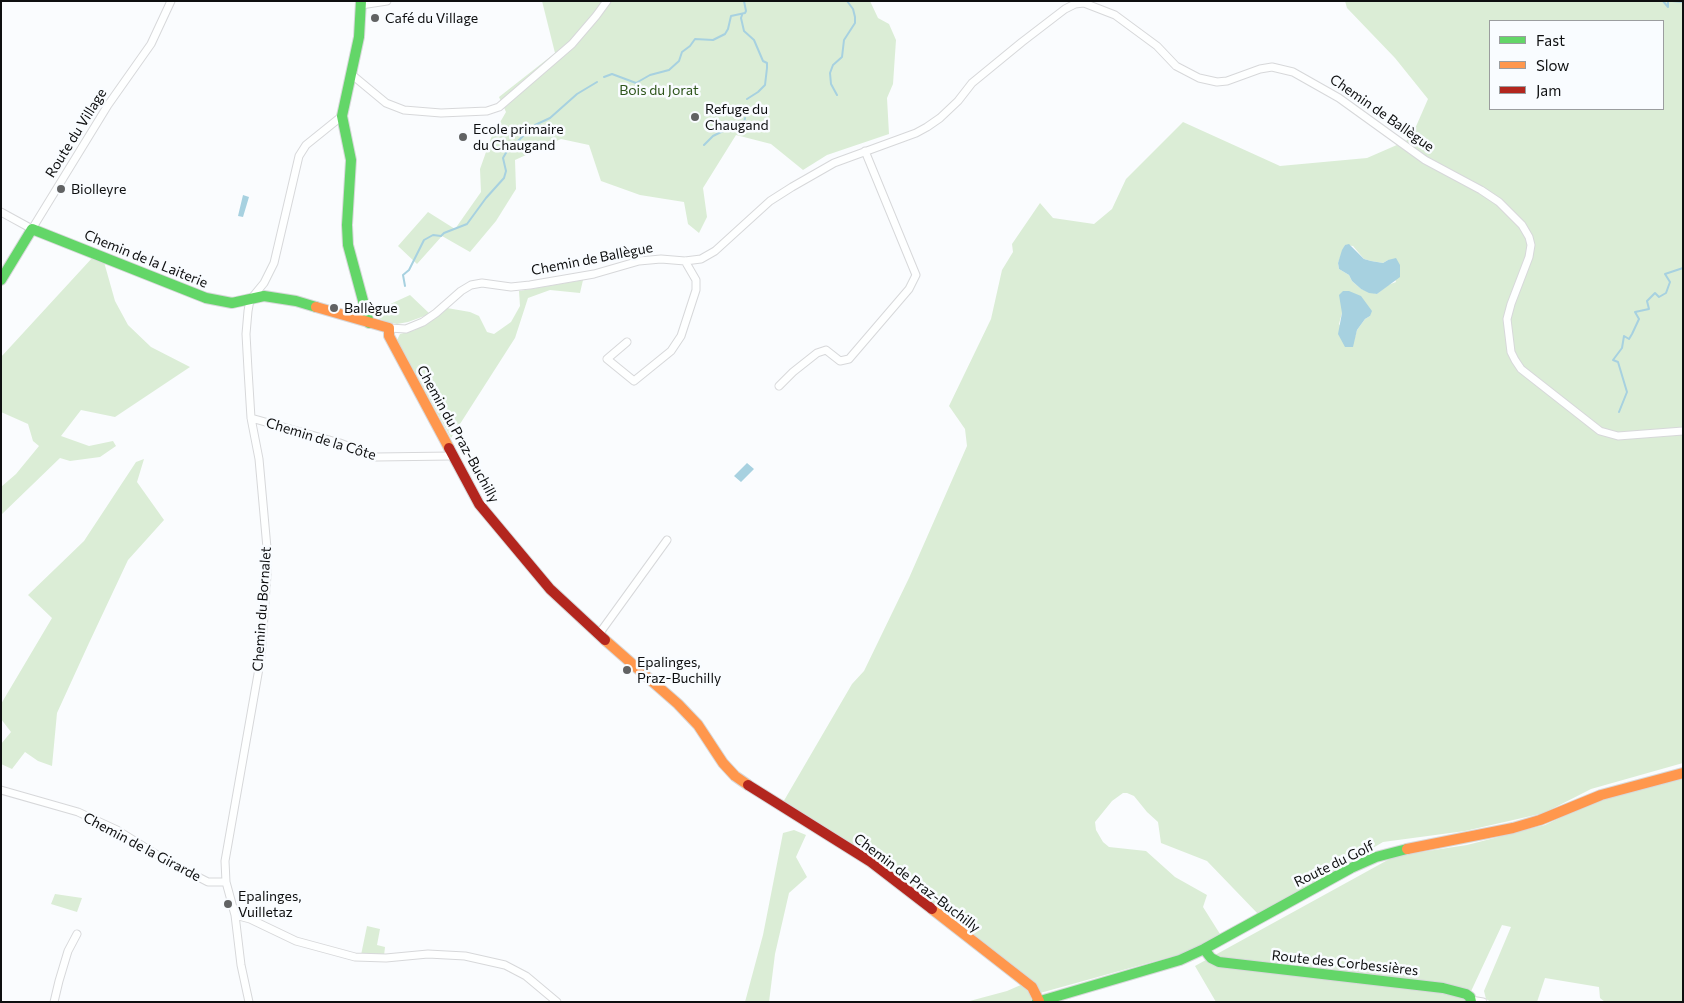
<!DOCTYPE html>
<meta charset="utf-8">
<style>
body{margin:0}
#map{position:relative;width:1684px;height:1003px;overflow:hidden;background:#fafcfe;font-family:Commissioner,sans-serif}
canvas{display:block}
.frame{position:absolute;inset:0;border:2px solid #0e0f10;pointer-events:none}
.legend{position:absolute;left:1489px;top:20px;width:175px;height:90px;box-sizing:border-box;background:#f9fcff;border:1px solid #9b9d9f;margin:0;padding:6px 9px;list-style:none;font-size:15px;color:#0e0f10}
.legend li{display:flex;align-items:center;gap:10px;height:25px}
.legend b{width:25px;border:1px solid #9b9d9f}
</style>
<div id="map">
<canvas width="1684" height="1003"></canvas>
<div class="frame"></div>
<ul class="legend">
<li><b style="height:6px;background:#63d668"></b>Fast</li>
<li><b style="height:6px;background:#ff974d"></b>Slow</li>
<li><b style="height:6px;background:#b3261e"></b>Jam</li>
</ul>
</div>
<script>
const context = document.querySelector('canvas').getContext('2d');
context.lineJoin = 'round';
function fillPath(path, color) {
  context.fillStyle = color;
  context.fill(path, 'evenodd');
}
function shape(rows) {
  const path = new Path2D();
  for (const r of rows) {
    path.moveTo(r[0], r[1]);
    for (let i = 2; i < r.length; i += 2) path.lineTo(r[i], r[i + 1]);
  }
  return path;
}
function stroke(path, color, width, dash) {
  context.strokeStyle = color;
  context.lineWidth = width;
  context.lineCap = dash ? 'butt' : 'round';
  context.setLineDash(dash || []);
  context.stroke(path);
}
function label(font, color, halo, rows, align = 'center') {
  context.font = font + ' Commissioner,sans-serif';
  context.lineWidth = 5;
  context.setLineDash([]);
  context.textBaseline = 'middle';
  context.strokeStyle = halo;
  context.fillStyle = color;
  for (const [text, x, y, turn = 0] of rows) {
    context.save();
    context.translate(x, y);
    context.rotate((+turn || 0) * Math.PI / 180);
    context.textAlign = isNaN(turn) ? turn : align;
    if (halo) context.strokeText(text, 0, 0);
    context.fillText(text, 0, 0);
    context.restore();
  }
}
const green = shape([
 [542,1,870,1,878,18,889,24,896,40,893,84,887,98,889,134,827,155,803,170,771,144,736,135,703,188,707,217,699,233,688,224,684,202,640,195,601,181,589,145,561,139,515,160,516,189,496,221,470,252,442,236,417,264,398,246,428,212,455,229,481,192,480,169,491,138,506,112,499,97,555,53],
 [1345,1,1683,1,1683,763,1591,789,1544,813,1465,831,1383,842,1259,915,1207,861,1161,843,1158,822,1147,812,1134,796,1127,793,1123,793,1112,801,1095,822,1096,830,1103,842,1109,847,1146,851,1175,877,1207,895,1203,907,1220,934,1188,952,1040,993,782,804,852,684,864,671,909,578,967,446,965,429,949,406,991,319,1002,270,1013,252,1012,244,1040,203,1053,218,1094,224,1112,209,1126,179,1183,122,1280,166,1367,158,1406,141,1414,131,1428,99,1395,58,1347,8],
 [1490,21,1663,21,1663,109,1490,109],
 [1345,245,1353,246,1364,259,1371,261,1383,263,1388,260,1396,282,1388,285,1377,294,1361,289,1352,281,1349,275,1339,269,1338,263],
 [1342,313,1370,316,1365,319,1357,330,1352,347,1339,324],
 [93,257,104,262,115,301,128,325,151,347,190,367,115,417,81,410,61,436,89,446,113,441,116,446,100,457,70,461,60,458,1,515,1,487,16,474,39,446,33,441,28,424,1,412,1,357],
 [583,280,580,293,550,290,528,298,515,338,451,438,397,340,400,334,415,330,447,308,470,312,479,316,487,332,494,334,511,322,520,306,519,291],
 [410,295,430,314,408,322,397,324,387,322,380,319,377,316,375,311],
 [144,459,137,482,164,520,128,560,89,643,57,713,52,766,38,761,25,752,12,769,1,764,1,744,11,732,1,719,1,704,52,618,28,595,84,541,136,462],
 [1683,776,1683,1002,1605,1002,1600,998,1599,987,1545,978,1537,1002,1491,1002,1486,999,1484,991,1511,927,1502,925,1466,1002,1216,1002,1195,966,1395,856,1467,845,1545,825,1595,801],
 [794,830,806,835,796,857,807,877,789,893,775,954,769,1002,745,1002,763,935,783,833],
 [55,894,82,898,77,912,51,904],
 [367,926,380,929,377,945,385,947,384,956,361,955],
 [1023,984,1031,996,1031,1002,966,1002,1007,991]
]);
const water = shape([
 [243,195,249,197,243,217,238,216],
 [1349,244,1364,259,1371,261,1383,263,1388,260,1396,258,1400,265,1400,277,1377,294,1369,293,1361,289,1352,281,1349,275,1339,269,1338,263,1342,250,1345,245],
 [1343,291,1349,291,1361,296,1372,311,1370,316,1365,319,1357,330,1353,347,1345,347,1338,334,1342,313,1339,295],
 [747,463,754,469,741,482,734,476]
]);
const stream = shape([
 [1663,1,1668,7,1668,1],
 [1672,1,1683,2],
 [742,15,741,18,744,31,754,40,763,61,767,63,767,68,765,85,758,92,747,99],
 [604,77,612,74,636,83,650,75,669,70,679,61,682,52,690,46,695,39,713,40,725,34,728,29,731,16,745,13,746,11,744,1],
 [837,95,831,84,830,73,833,65,842,57,844,40,855,23,855,17,853,9,847,1],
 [704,145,713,136,725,130,733,130,744,123,745,118],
 [405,286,403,275,409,270,424,240,433,235,441,236,444,233,467,224,486,198,504,178,506,171,503,158,507,151,535,125,550,118,577,94,597,82],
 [1619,412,1627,392,1618,362,1613,360,1622,348,1624,336,1629,339,1632,334,1639,319,1635,312,1649,309,1647,301,1655,293,1659,297,1666,293,1670,282,1665,274,1683,268]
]);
const street = shape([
 [361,5,387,1],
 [351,74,386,103,404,110,441,113,487,111,499,107,572,44,596,16,607,1],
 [1,212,32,229,108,105,151,44,171,1],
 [389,328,406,329,423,322,436,313,461,291,471,285,482,283,511,287,530,285,594,274,639,261,661,259,685,261,701,259,715,251,770,201,792,187,834,163,916,133,927,127,940,118,958,101,972,83,1022,42,1065,9,1075,4,1084,3,1115,15,1157,46,1176,66,1199,78,1217,82,1227,81,1260,69,1272,67,1293,72,1339,98,1425,160,1481,190,1499,202,1522,225,1529,237,1531,245,1529,257,1511,304,1507,319,1511,352,1515,360,1521,369,1600,431,1618,436,1683,431],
 [627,342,607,359,634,381,671,351,681,336,696,290,696,280,685,261],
 [779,386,793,372,817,353,826,350,840,361,849,359,909,289,916,275,865,151],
 [251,418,340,443,376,457,452,456],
 [599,634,667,540],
 [1,790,78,812,117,830,167,861,208,882,226,882],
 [235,915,250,919,296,941,355,957,386,958,428,954,465,956,505,965,526,976,557,1002],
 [1471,1000,1483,1002],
 [54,1002,59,981,68,951,77,934],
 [249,1002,241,965,235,915,226,882,225,861,261,657,267,575,267,548,259,459,251,418,248,370,246,334,248,311,250,300,264,283,274,263,299,156,306,145,342,116]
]);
const fast = shape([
 [361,1,359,37,342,116,351,160,347,225,348,245,369,323],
 [1,280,32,229,206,298,232,303,264,296,296,301,316,307],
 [1204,949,1211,958,1219,962,1443,988,1466,994,1470,997,1471,1002],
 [1037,1002,1180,960,1204,949,1351,868,1376,857,1407,849]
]);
const slow = shape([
 [316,307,389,328,389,336,449,448],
 [605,640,678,704,698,725,723,763,735,776,748,785],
 [1407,849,1513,828,1540,820,1601,795,1683,773],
 [932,909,1032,987,1039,1001]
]);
const jam = shape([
 [449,448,479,504,550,589,605,640],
 [748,785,871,862,932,909]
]);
const markers = [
 [375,18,5,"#616263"],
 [695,117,5,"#616263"],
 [463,137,5,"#616263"],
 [61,189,5,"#616263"],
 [334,308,5,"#616263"],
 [627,670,5,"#616263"],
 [228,904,5,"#616263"]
];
const poiNames = [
 ["Café du Village",385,18],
 ["Refuge du",705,109],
 ["Chaugand",705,125],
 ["Ecole primaire",473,129],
 ["du Chaugand",473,145],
 ["Biolleyre",71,189],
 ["Ballègue",344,308],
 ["Epalinges,",637,662],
 ["Praz-Buchilly",637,678],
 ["Epalinges,",238,896],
 ["Vuilletaz",238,912]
];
const parkNames = [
 ["Bois du Jorat",659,90]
];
const streetNames = [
 ["Chemin de Ballègue",1382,113,35],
 ["Route du Village",76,133,-58],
 ["Chemin de la Laiterie",146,259,22],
 ["Chemin de Ballègue",592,259,-11],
 ["Chemin du Praz-Buchilly",458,434,61],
 ["Chemin de la Côte",321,439,17],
 ["Chemin du Bornalet",262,609,-86],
 ["Chemin de la Girarde",142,847,28],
 ["Route du Golf",1334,864,-26],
 ["Chemin de Praz-Buchilly",917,883,37],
 ["Route des Corbessières",1345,963,6]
];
fillPath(green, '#dbedd6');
fillPath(water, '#a7d1e0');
stroke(stream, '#a7d1e0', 2);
stroke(street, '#d7d8da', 9);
stroke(fast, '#d7d8da', 12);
stroke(slow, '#d7d8da', 12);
stroke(jam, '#d7d8da', 12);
stroke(street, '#feffff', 7);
stroke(fast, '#63d668', 10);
stroke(slow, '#ff974d', 10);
stroke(jam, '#b3261e', 10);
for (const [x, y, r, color] of markers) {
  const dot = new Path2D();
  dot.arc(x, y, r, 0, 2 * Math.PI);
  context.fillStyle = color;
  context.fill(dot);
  stroke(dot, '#f9fcff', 2);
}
label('14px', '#0e0f10', '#f9fcff', poiNames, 'left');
label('14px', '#2e551b', '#f9fcff', parkNames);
label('14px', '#0e0f10', '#f9fcff', streetNames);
</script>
